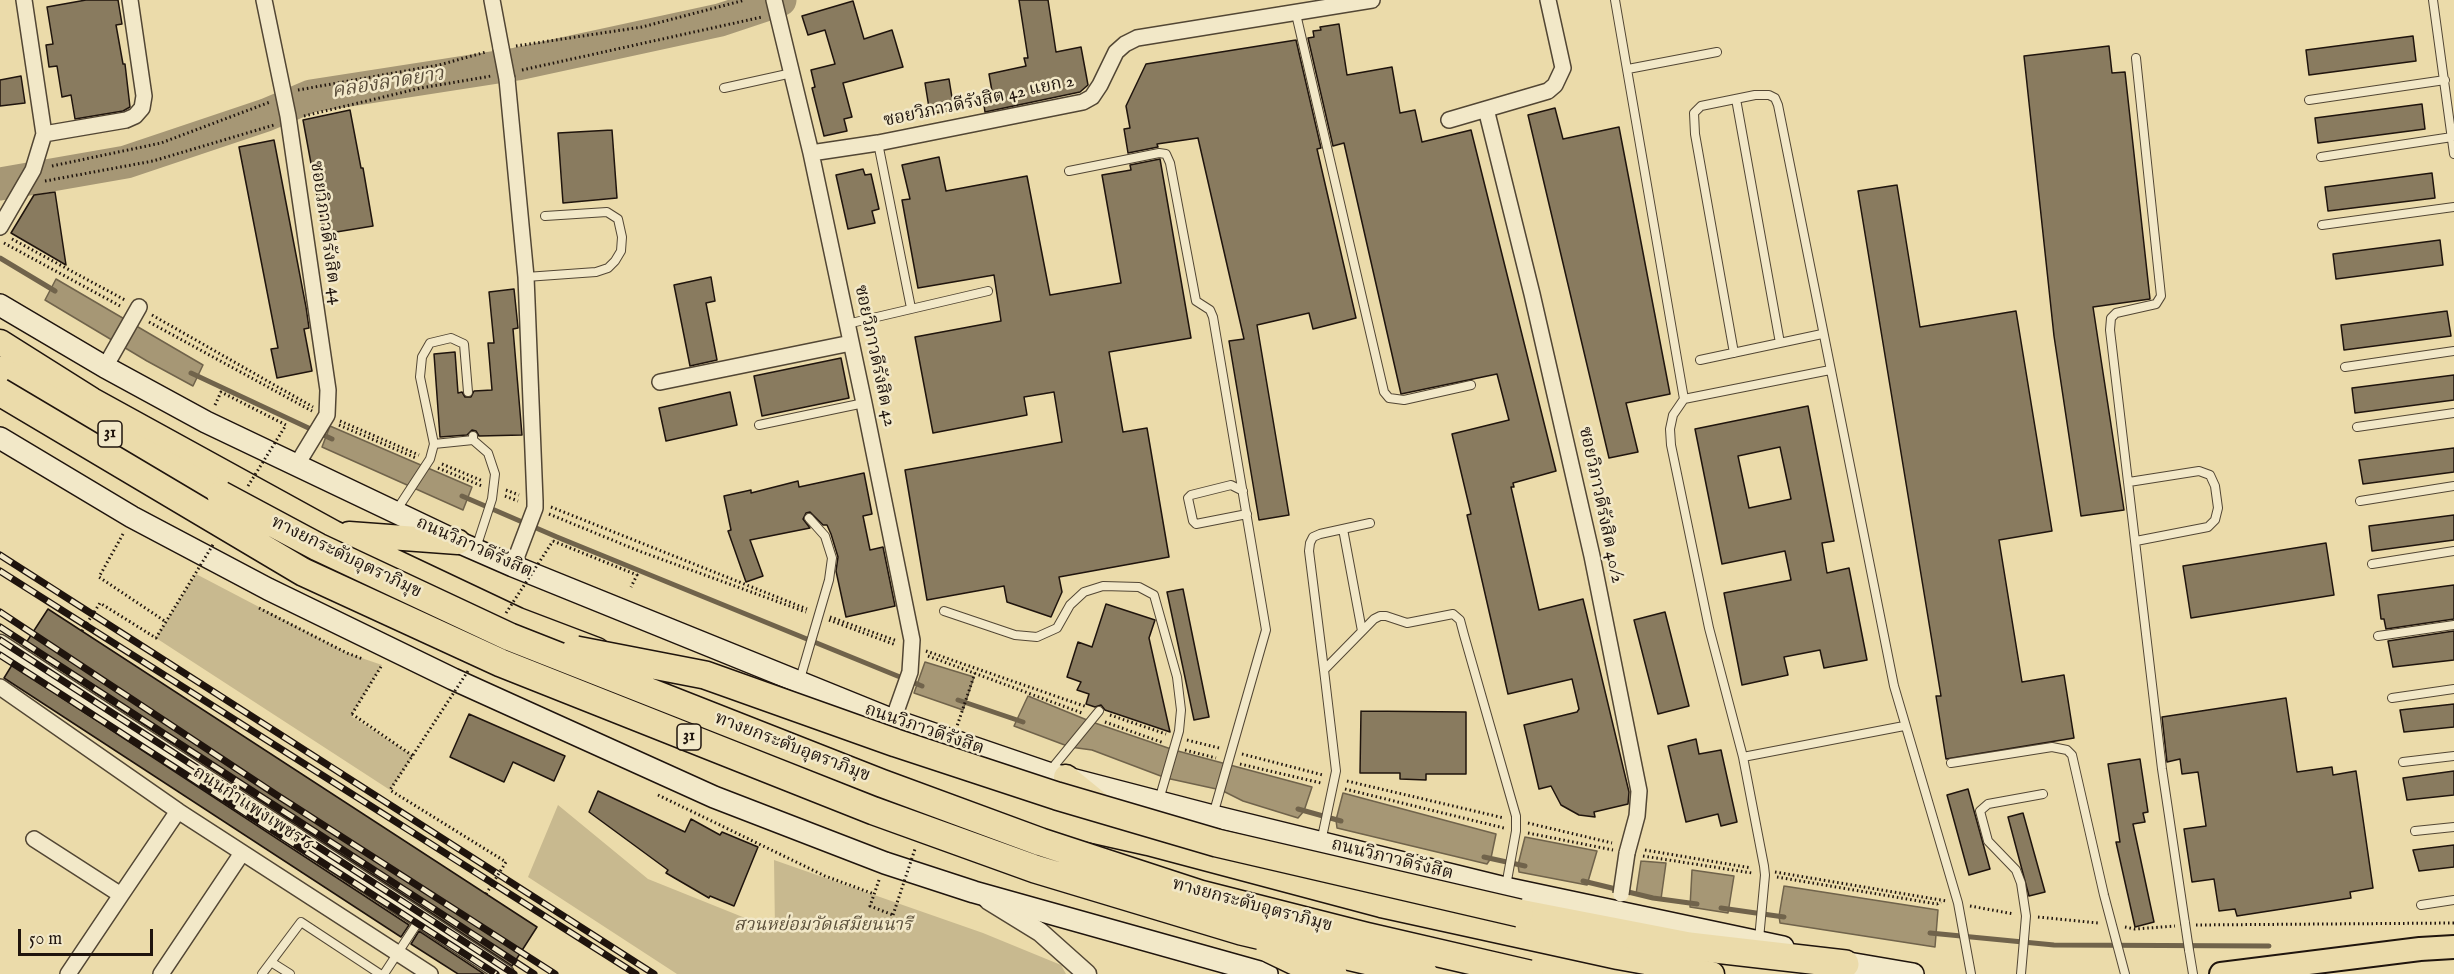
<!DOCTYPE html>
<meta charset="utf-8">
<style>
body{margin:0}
#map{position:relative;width:2454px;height:974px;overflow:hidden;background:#ebdbaa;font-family:"IM FELL English",serif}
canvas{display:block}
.scale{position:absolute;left:18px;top:929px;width:135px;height:27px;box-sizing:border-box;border:3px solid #1f140d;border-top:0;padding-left:8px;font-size:18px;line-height:21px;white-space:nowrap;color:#1f140d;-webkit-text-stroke:4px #f2e8c8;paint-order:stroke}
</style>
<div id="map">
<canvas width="2454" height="974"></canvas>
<div class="scale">50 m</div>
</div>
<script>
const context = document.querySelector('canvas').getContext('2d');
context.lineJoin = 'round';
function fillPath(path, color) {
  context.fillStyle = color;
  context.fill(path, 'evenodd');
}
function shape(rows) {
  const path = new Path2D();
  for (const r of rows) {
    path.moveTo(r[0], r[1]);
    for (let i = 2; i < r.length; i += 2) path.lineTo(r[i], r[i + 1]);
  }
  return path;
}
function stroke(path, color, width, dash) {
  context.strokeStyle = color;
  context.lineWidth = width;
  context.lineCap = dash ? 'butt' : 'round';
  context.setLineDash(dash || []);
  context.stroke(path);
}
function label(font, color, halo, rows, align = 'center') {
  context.font = font + ' "IM FELL English","Noto Serif Thai",serif';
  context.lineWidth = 5;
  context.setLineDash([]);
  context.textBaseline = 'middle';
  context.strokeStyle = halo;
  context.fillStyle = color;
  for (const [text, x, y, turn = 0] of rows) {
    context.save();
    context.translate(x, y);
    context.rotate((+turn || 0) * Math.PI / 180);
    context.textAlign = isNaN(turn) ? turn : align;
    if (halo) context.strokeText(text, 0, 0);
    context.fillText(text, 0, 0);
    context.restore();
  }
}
const green = shape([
 [196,574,347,653,382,665,351,716,413,756,390,790,156,638],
 [558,805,648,879,775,930,774,860,983,933,1061,965,1066,974,677,974,528,877]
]);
const water = shape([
 [56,279,203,365,193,386,147,361,45,300,56,279],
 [330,426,472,487,463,510,322,447,330,426],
 [925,662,974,677,963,710,914,693,925,662],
 [1028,696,1092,722,1174,750,1312,787,1304,811,1298,818,1243,801,1221,790,1166,778,1092,750,1070,747,1014,726,1028,696],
 [1343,793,1496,834,1491,858,1487,864,1337,828,1336,820,1343,793],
 [1525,837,1597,851,1587,885,1519,872,1518,865,1525,837],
 [1641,861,1666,863,1661,899,1636,894,1641,861],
 [1692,870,1734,876,1728,913,1690,907,1692,870],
 [1784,886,1938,910,1935,947,1780,923,1779,916,1784,886]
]);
const stream = shape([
 [0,258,55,291],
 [191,373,332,439],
 [462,496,557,537,922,686],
 [958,700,1023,722],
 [1298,809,1341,821],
 [1484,857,1525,866],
 [1583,881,1653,898,1697,904],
 [1721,908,1784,917],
 [1930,933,2054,945,2269,946]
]);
const river = shape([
 [0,184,126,162,266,115,311,96,517,64,720,20,780,0]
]);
const building = shape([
 [86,0,118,0,122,24,116,25,123,64,125,64,130,107,123,111,75,119,71,95,62,97,57,66,49,67,46,45,53,44,47,7,86,0],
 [1019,0,1048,0,1056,52,1081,47,1088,85,1080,92,985,112,983,99,993,97,989,74,1026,66,1024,58,1028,58,1019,0],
 [853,1,864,39,892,30,903,67,843,83,852,117,844,119,847,131,824,136,812,88,815,87,811,70,835,64,825,30,808,35,802,16,853,1],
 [1339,24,1347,75,1392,67,1400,113,1415,110,1422,142,1471,130,1556,471,1513,483,1514,487,1511,487,1539,610,1583,599,1629,792,1628,804,1594,812,1595,817,1579,815,1561,805,1551,786,1539,789,1524,725,1577,712,1579,709,1572,679,1508,694,1467,515,1471,514,1452,434,1509,420,1497,374,1401,394,1344,143,1333,146,1308,38,1314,37,1313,31,1321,30,1320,27,1339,24],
 [2413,36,2416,61,2309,75,2306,50,2413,36],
 [1296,40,1321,148,1317,149,1356,318,1313,329,1309,313,1257,325,1289,515,1259,520,1229,341,1244,339,1198,138,1157,144,1158,147,1128,153,1124,129,1130,128,1126,106,1146,64,1296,40],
 [2109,46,2112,73,2125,72,2150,299,2093,307,2124,510,2081,516,2054,336,2024,56,2109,46],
 [21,76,25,103,0,106,0,80,21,76],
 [949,79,954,110,930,114,925,83,949,79],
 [2422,104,2425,129,2318,143,2315,118,2422,104],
 [1555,108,1563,139,1619,127,1670,394,1626,403,1638,452,1609,458,1528,115,1555,108],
 [350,110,361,168,363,168,373,226,324,234,303,120,350,110],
 [612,130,617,198,563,203,558,133,612,130],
 [274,140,306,307,309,328,304,329,312,371,277,378,271,349,278,348,239,147,274,140],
 [939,157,946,191,1027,176,1050,295,1121,283,1102,175,1131,170,1130,165,1160,159,1191,338,1109,352,1123,432,1147,428,1169,557,1059,577,1062,592,1051,617,1007,602,1004,586,927,600,905,470,1062,442,1054,392,1024,397,1027,415,933,433,915,337,1001,321,994,275,918,288,902,200,910,199,902,165,939,157],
 [863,169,865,175,871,174,879,209,872,211,875,223,848,229,836,175,863,169],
 [2432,173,2435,198,2328,211,2325,187,2432,173],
 [1897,185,1920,327,2016,311,2052,531,1999,540,2022,682,2064,675,2074,738,1946,759,1936,696,1941,696,1858,191,1897,185],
 [55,192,66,265,11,233,34,195,55,192],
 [2440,240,2443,265,2336,279,2333,254,2440,240],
 [711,277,715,301,706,303,717,360,690,366,674,285,711,277],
 [514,289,518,328,513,329,522,435,479,436,476,431,472,430,467,435,440,437,434,354,455,352,458,393,462,392,465,397,471,397,474,391,492,390,488,343,494,343,489,292,514,289],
 [2447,311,2451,336,2344,350,2341,325,2447,311],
 [841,358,849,398,762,416,754,376,841,358],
 [2454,375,2454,400,2355,413,2352,388,2454,375],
 [730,392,737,425,666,441,659,408,730,392],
 [1808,406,1834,541,1822,543,1827,573,1849,568,1867,660,1824,668,1820,650,1784,657,1788,675,1742,685,1724,593,1791,580,1785,551,1722,564,1695,429,1808,406],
 [1780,447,1791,499,1749,508,1738,456,1780,447],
 [2454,448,2454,472,2363,484,2359,460,2454,448],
 [864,473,872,514,863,516,870,550,883,547,895,606,846,617,836,571,838,557,831,534,827,525,823,525,810,512,806,513,803,519,810,528,750,540,763,576,746,582,728,531,731,530,724,496,751,490,751,493,798,481,799,487,864,473],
 [2454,515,2454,540,2372,551,2369,526,2454,515],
 [2326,543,2334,595,2191,618,2183,566,2326,543],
 [2454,585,2454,619,2386,629,2384,619,2381,619,2378,595,2454,585],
 [1183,589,1209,717,1194,720,1167,592,1183,589],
 [1106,604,1155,620,1149,638,1170,732,1105,710,1101,705,1095,707,1086,704,1089,694,1077,690,1081,682,1067,677,1078,642,1092,647,1106,604],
 [48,609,537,927,512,966,24,646,48,609],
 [1665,612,1689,706,1658,714,1634,620,1665,612],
 [2454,631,2454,660,2393,667,2388,641,2454,631],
 [12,665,409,925,401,937,4,678,12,665],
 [2286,698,2297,772,2332,767,2333,775,2356,771,2373,888,2350,892,2351,898,2282,909,2237,916,2235,909,2219,911,2214,879,2192,882,2184,829,2206,826,2198,772,2182,774,2180,759,2167,762,2162,717,2286,698],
 [2454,704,2454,727,2404,732,2400,710,2454,704],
 [1361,711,1466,712,1466,774,1426,774,1426,780,1400,779,1400,773,1360,773,1361,711],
 [469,714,565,756,554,781,513,762,504,782,450,757,469,714],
 [1696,739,1699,754,1721,750,1737,822,1721,826,1718,814,1686,822,1668,746,1696,739],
 [2140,759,2148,812,2143,813,2145,822,2133,824,2154,922,2135,927,2116,842,2120,842,2108,764,2140,759],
 [2454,771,2454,795,2407,800,2403,778,2454,771],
 [1968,789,1990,869,1969,875,1947,795,1968,789],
 [598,791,685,832,691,819,720,835,722,832,758,847,734,906,710,896,709,898,666,873,668,870,589,812,598,791],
 [2023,813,2045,892,2029,896,2008,817,2023,813],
 [2454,845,2454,867,2419,871,2413,850,2454,845],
 [419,931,484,974,458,974,411,944,419,931]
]);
const path = shape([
 [516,46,642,27,745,0],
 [522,70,762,17],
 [298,90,439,65,486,52],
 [304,116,421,88,491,76],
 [52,166,161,143,270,102],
 [45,181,153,161,274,125],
 [12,239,125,300],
 [4,243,122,307],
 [152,315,313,407],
 [149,322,312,411],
 [215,405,221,392,286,425],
 [340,421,419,455],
 [339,425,416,458],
 [442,464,483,481],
 [438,468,482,486],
 [506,490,519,495],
 [505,496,518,501],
 [551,507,807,609],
 [549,514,639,551,806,612],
 [123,534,99,577,166,622],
 [553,541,637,575,631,587],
 [259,608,347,653,363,659],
 [830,617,897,641],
 [829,620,896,645],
 [926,651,1087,707],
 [928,656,1082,713],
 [352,714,413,756],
 [352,714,382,665],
 [1110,715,1166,734],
 [1105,722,1164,743],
 [1187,740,1219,748],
 [1185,750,1216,758],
 [1242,754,1323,775],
 [1240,764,1321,783],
 [1347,781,1504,818],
 [1345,789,1504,828],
 [658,795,825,876,874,894],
 [1528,823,1612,843],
 [1528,833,1613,850],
 [1645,850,1751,868],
 [1643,856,1752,873],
 [1775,872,1946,901],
 [1777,877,1937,904,1941,902],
 [879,880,870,906,893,915],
 [1970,906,2014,914],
 [2038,917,2098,923],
 [2196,925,2454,923],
 [2125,927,2135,929,2175,926]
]);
const service = shape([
 [1615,0,1684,399],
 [2433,0,2454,154],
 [1296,14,1384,392,1389,398,1404,400,1471,385],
 [2136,58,2161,296,2156,304,2116,313,2111,318,2110,330,2162,769,2185,923],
 [1628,69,1717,52],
 [724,88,792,73],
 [1736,99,1780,343],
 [2309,100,2445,80],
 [878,143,911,308],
 [2321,157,2452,137],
 [1069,171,1159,153,1166,154,1170,163,1196,301,1210,310,1213,317,1266,630,1213,815],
 [2322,225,2454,207],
 [526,277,596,272,608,268,615,261,621,251,622,237,618,219,607,212,545,216],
 [847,324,988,291],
 [1734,353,1695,134,1694,113,1701,106,1755,95,1769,95,1775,98,1778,105,1894,686,1958,903,1971,974],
 [1700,360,1822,334],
 [2345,367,2454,351],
 [468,392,464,344,451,338,430,343,422,357,420,377,434,444,473,440,473,436],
 [759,425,864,403],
 [2357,427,2454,413],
 [473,440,488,453,495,474,492,499,476,548],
 [2129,482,2199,471,2210,475,2215,486,2218,508,2215,520,2208,527,2136,541],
 [1243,491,1231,485,1191,495,1188,498,1193,521,1196,524,1247,514],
 [2360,501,2454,486],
 [396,511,430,459,434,444],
 [1343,529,1362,631],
 [2372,564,2454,551],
 [944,611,1015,635,1037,637,1057,628,1070,605,1084,592,1103,586,1139,587,1154,595,1177,677,1181,710,1179,731,1159,800],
 [2378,636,2454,625],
 [1324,670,1309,551,1310,543,1313,537,1320,534,1370,523],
 [800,679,829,580,832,558,825,536,809,518],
 [2392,698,2454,689],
 [1743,757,1904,726],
 [2403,762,2454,756],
 [1951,763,2052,747,2067,750,2072,755,2104,895,2125,974],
 [1049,772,1099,711],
 [2415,831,2454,827],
 [1321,842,1336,771,1324,670,1374,619,1380,616,1386,616,1407,623,1453,614,1460,620,1464,635,1516,816,1516,831,1506,886],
 [2421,905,2454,900],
 [1759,939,1765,875,1764,866,1743,757,1709,628,1671,445,1670,429,1673,415,1684,399,1830,370],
 [2189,950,2193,974],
 [271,962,290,974],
 [262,974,301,922,380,974],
 [384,974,420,919],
 [2021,974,2026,916,2021,883,2016,870,1988,841,1980,811,1988,804,2043,794]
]);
const minor = shape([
 [264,0,288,116,328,390,327,415,296,466],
 [492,0,501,48],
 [774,0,811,153,864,403,912,640,910,672,893,720],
 [507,79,526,277,535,501,535,508,513,566],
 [1486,109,1532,294,1592,556,1639,791,1637,816,1627,853],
 [1449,120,1548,91,1555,85,1563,68,1548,0],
 [44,134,126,120,135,116,142,108,144,96,130,0],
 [811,153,878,143,1083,102,1092,97,1100,85,1116,52,1125,44,1137,38,1372,0],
 [0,227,33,170,44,134,24,0],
 [105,367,139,307],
 [660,382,851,343],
 [0,687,178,811,121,895,34,839],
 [178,811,430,974],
 [68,974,121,895],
 [161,974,242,853]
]);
const tertiary = shape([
 [0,644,505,974],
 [988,900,1040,932,1087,974]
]);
const secondary = shape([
 [0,305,105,367,206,422,458,542,513,566,893,720,1048,773,1213,816,1505,888,1783,947],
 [0,438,132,517,268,589,453,679,714,797,885,863,974,892,1267,974],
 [1831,960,1913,974]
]);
const primary = shape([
 [2221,974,2420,949,2454,947]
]);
const trunk = shape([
 [0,342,92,400,334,533,518,620,597,650],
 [349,534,458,542],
 [658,674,892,764,1050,821,1148,843,1381,905,1618,957,1712,974],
 [1066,777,1104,808]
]);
const motorway = shape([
 [0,370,82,419,221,495],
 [1519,913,1689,946,1845,964]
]);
const rail = shape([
 [0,555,654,974],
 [0,571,636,974],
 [0,612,275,794,555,974],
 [0,627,534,974],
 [0,640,514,974],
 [0,655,496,974]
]);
const pathBridge = shape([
 [248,486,286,425],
 [506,613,553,541],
 [82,631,100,603,156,638,214,543],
 [468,671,390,790,506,862,486,894],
 [953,738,975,673],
 [893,915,915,849]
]);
const serviceBridge = shape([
 [2185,923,2189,950]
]);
const minorBridge = shape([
 [501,48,507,79],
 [1621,894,1627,853]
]);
const motorwayBridge = shape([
 [0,392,303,572,501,663,874,811,1035,869,1241,931,1424,974],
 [221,495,318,547,510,637,881,783,1041,842,1200,894,1365,936,1529,974],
 [576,650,705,675,896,743,1057,796,1217,843,1519,913],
 [1270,949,1303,965,1333,974]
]);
const shields = [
 [110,434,24],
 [689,737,24]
];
const shieldNames = [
 ["31",110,434],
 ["31",689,737]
];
const streetNames = [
 ["ซอยวิภาวดีรังสิต 42 แยก 2",979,102,-12],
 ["ซอยวิภาวดีรังสิต 44",325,233,82],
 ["ซอยวิภาวดีรังสิต 42",874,356,78],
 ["ซอยวิภาวดีรังสิต 40/2",1600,505,78],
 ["ถนนวิภาวดีรังสิต",474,548,24],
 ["ทางยกระดับอุตราภิมุข",346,558,26],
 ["ถนนวิภาวดีรังสิต",924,730,19],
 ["ทางยกระดับอุตราภิมุข",792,748,21],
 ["ถนนกำแพงเพชร 6",252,809,33],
 ["ถนนวิภาวดีรังสิต",1392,860,14],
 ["ทางยกระดับอุตราภิมุข",1252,906,15]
];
const parkNames = [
 ["สวนหย่อมวัดเสมียนนารี",823,926]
];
const waterNames = [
 ["คลองลาดยาว",388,84,-9]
];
fillPath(green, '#c8b98f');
fillPath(water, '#a69775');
stroke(water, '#70634b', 1.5);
stroke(stream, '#70634b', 5);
stroke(river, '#a69775', 33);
fillPath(building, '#897b5f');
stroke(building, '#1f140d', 1.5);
stroke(service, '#524634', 10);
stroke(minor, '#524634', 18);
stroke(tertiary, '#524634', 21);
stroke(secondary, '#1f140d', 24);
stroke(primary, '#1f140d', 26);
stroke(trunk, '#1f140d', 27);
stroke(motorway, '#1f140d', 30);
stroke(path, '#1f140d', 3, [1.5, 3]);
stroke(service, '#f2e8c8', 8);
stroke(minor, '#f2e8c8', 15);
stroke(tertiary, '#f2e8c8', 18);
stroke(secondary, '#f2e8c8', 21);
stroke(primary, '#ebdbaa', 22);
stroke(trunk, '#ebdbaa', 24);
stroke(motorway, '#ebdbaa', 27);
stroke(rail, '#1f140d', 7);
stroke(rail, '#f2e8c8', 4.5, [14]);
stroke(serviceBridge, '#524634', 10, []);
stroke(minorBridge, '#524634', 18, []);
stroke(motorwayBridge, '#1f140d', 30, []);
stroke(pathBridge, '#1f140d', 3, [1.5, 3]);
stroke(serviceBridge, '#f2e8c8', 8);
stroke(minorBridge, '#f2e8c8', 15);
stroke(motorwayBridge, '#ebdbaa', 27);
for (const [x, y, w] of shields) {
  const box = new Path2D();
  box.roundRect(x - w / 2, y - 13, w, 26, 4.5);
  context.fillStyle = '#f2e8c8';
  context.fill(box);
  stroke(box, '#1f140d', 1.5);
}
label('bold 16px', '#1f140d', null, shieldNames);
label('18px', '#1f140d', '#f2e8c8', streetNames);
label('italic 18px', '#5a4e3a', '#f2e8c8', parkNames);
label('italic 20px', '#5c4f3c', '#f2e8c8', waterNames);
</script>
